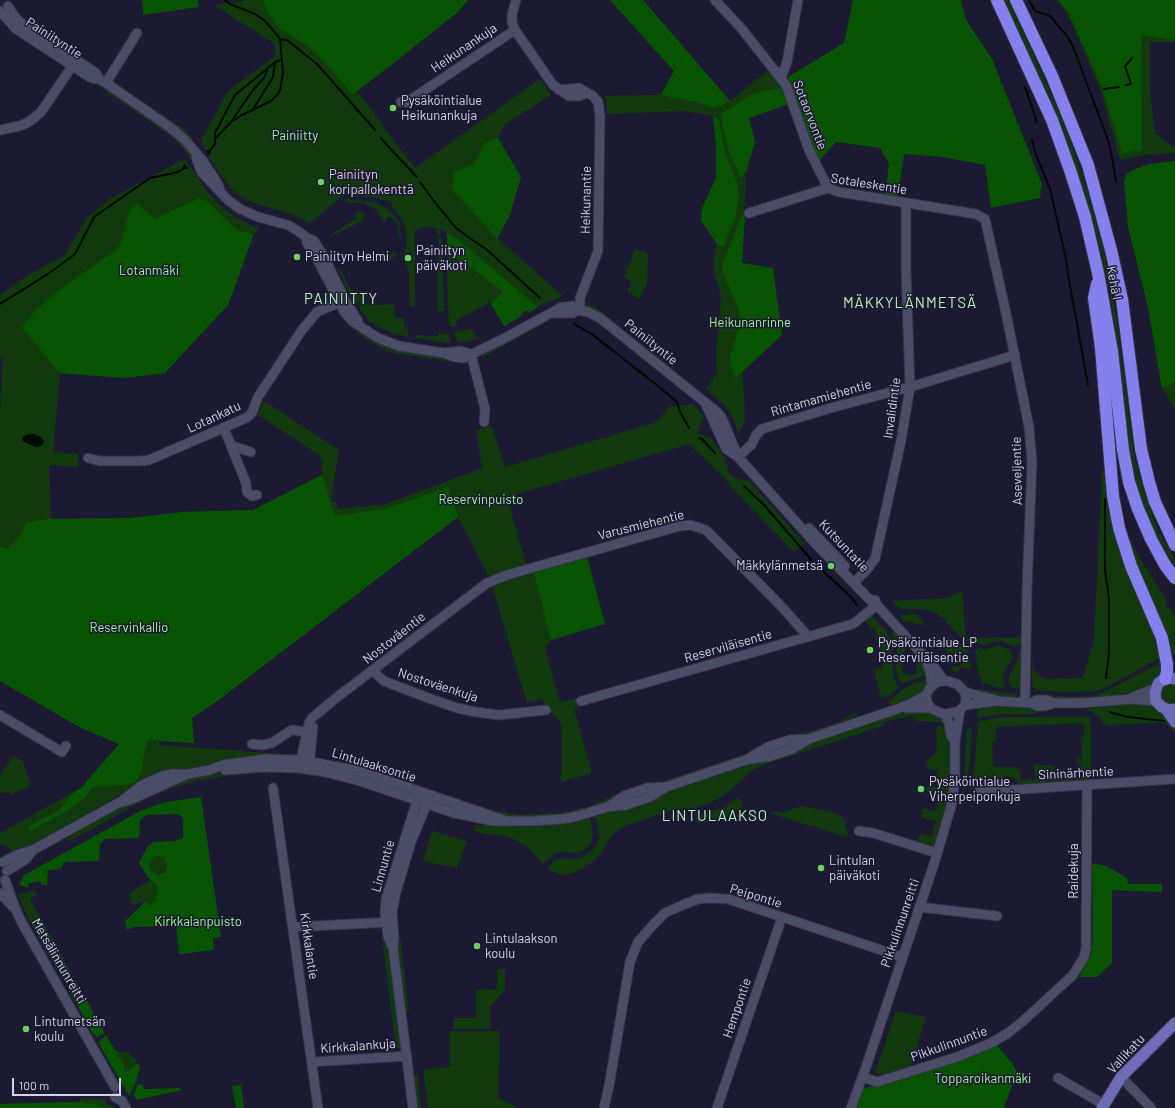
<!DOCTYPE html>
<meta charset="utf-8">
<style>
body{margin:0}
#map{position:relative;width:1175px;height:1108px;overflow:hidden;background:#1b1a32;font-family:Barlow,sans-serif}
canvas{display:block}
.scale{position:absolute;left:12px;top:1078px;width:109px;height:18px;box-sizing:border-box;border:2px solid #d2d3e3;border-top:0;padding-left:5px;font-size:12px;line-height:14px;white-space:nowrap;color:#d2d3e3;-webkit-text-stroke:3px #1b1a32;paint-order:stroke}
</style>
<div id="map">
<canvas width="1175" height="1108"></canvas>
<div class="scale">100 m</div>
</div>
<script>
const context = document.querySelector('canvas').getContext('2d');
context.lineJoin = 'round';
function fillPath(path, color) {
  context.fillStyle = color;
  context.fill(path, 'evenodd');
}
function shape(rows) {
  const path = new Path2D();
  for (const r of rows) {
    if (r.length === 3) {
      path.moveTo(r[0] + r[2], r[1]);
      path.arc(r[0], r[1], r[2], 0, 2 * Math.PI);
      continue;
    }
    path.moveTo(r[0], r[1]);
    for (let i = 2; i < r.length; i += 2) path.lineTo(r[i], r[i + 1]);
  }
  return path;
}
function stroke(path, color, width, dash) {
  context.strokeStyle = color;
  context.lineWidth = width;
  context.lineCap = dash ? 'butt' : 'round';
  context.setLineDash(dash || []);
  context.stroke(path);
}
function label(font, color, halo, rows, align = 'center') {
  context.font = font + ' Barlow,sans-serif';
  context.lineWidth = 3;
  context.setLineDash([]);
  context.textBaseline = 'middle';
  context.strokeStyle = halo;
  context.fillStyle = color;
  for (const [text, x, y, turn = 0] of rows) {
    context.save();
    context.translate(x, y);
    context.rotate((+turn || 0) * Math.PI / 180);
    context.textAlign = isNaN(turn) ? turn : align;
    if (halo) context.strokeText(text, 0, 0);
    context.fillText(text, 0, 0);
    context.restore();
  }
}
const green = shape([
 [248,0,468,0,458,12,396,62,357,91,381,122,386,131,415,168,540,79,551,95,504,125,498,138,521,177,509,217,497,238,563,296,538,307,456,238,439,228,441,235,438,235,437,230,434,227,423,227,422,229,415,229,415,306,410,306,409,275,408,268,402,258,407,246,406,228,401,217,392,206,392,202,371,197,343,195,309,224,301,218,287,213,257,204,244,199,234,191,225,181,215,167,201,141,228,91,275,56,275,44,214,5],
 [610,0,643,0,730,101,770,69,778,78,789,104,749,118,755,142,746,172,742,263,773,268,782,335,743,372,745,420,739,434,732,416,724,405,706,389,717,373,716,357,721,297,714,272,714,258,717,244,701,220,702,208,716,178,716,146,713,116,686,111,607,114,607,103,604,96,661,95,674,71],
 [1004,0,1008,0,1053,98,1068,134,1089,196,1104,252,1116,314,1134,455,1141,482,1157,528,1175,560,1175,567,1153,529,1143,507,1137,485,1127,436,1120,360,1113,313,1101,252,1086,196,1065,135,1050,98],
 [1057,0,1175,0,1175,42,1150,42,1150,91,1155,133,1175,148,1175,153,1144,155,1120,160,1101,91,1073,26,1063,7],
 [89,80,110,92,172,134,181,141,189,151,198,170,183,148,171,136],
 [113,80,126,90,184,129,192,138,208,164,116,87,112,81],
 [184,159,195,173,208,193,222,208,237,218,252,226,258,227,258,230,254,234,228,305,165,373,124,378,60,373,53,452,78,454,78,467,49,465,51,519,130,518,183,512,253,510,322,475,322,462,319,455,258,415,264,401,339,450,331,500,333,502,337,503,337,509,386,504,482,468,476,430,492,426,505,467,657,422,668,407,693,404,704,417,698,430,699,434,711,438,725,458,729,473,735,478,749,481,804,543,794,552,730,486,727,481,689,444,507,497,526,564,533,570,543,609,551,640,545,648,560,702,581,697,583,705,574,708,592,773,561,782,562,725,541,699,527,703,495,596,488,575,458,517,220,699,192,718,194,743,158,741,160,745,283,754,283,757,232,761,189,768,167,771,143,781,137,781,133,786,81,818,33,845,13,852,6,846,0,844,0,833,74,792,58,811,30,825,27,829,29,832,69,810,85,798,93,788,81,788,119,744,81,728,0,681,0,409,3,357,0,357,0,295,30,274,64,256,87,218,108,200],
 [344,198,376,203,388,209,398,220,401,238,399,238,397,223,393,219,388,216,384,223,378,212,374,208,363,203,348,203],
 [361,212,365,215,362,221,330,237,330,235,357,218,354,214],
 [439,238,443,239,443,267,438,267],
 [635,249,646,252,648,257,647,283,639,299,627,291,632,282,624,277],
 [447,250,502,291,496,299,455,321,457,327,450,326,448,316,448,314,450,313,450,311,448,311],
 [369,251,371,251,372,253,381,257,389,255,394,252,397,254,393,258,385,262,376,259],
 [340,268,350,288,361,297,361,302,354,303,338,269],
 [438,269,443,269,444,311,438,311],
 [588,303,598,309,716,404,726,415,733,433,726,423,601,315,587,306],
 [364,304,374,305,394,304,395,318,404,318,404,327,408,327,408,337,395,334,379,327,368,319,358,307],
 [344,318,369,339,387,347,438,356,454,360,454,362,398,354,387,351,379,347,360,335,346,322,344,319],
 [551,318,552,319,482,358,481,356,487,352],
 [471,329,473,331,478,339,458,343,453,333],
 [438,333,449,334,450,340,449,343,416,338,415,335,422,335,422,336,438,336],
 [1175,382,1175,409,1163,389],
 [1102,472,1107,472,1161,650,1159,658,1109,686,1096,691,1067,692,1036,690,1033,687,1032,682,1032,658,1033,658,1033,669,1044,679,1083,678,1094,640],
 [1121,516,1135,550,1167,602,1165,605,1173,612,1172,614,1175,618,1175,655,1173,655,1167,646,1137,575],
 [962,591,966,638,1022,637,1022,643,1015,647,1001,641,995,641,986,645,978,643,971,644,959,636,943,618,937,614,924,609,900,609,892,601,947,598],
 [870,614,887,632,891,643,893,676,898,686,898,688,889,696,888,695,881,698,874,670,883,667,875,628,871,629,864,619],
 [909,614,918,615,920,620,922,621,923,625,906,621,904,623,900,616],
 [894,630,908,647,903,653,902,672,905,674,916,675,917,659,911,658,910,657,912,652,915,652,920,657,923,663,926,674,904,683,902,683,899,680,896,668,897,647,892,634],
 [952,637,968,649,969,652,963,654,958,664,951,664,946,654,947,650,955,644,955,642,952,640],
 [998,645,1010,650,1013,657,1004,673,1003,680,1005,686,1002,688,993,687,987,683,981,684,981,677,979,675,975,650,979,648,986,650],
 [1022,649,1021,688,1015,689,1010,685,1009,682,1009,677,1018,658,1019,652],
 [970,656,971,669,962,668,958,670,958,673,954,672,951,670,952,667,960,667,963,657],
 [1162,662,1163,670,1159,677,1149,686,1137,691,1111,696,1071,700,1044,698,1044,695,1046,695,1072,697,1092,696,1102,693],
 [927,679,927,684,922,693,906,701,890,705,889,701,901,691,912,684],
 [1171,684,1175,685,1175,702,1172,703,1169,703,1163,699,1161,693,1165,686],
 [978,689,998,692,1020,694,1012,698,992,696,978,694],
 [1138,702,1151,704,1154,706,1166,716,1175,727,1175,732,1165,723,1106,725,1092,711,1085,711,1085,710,1099,705],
 [978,706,1022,707,1038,709,1037,713,1035,714,1003,714,978,718],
 [926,710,939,717,944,722,916,721,915,717,911,716,888,721,883,723,883,726,763,765,753,770,727,793,712,802,695,808,675,809,625,826,612,835,604,849,595,860,580,870,567,875,561,875,547,869,553,862,558,859,562,858,575,859,583,857,595,848,599,839,598,826,595,815,895,714],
 [856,712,857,715,842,723,592,807,592,805,622,791,639,785,660,782,748,753,772,741,792,735,807,732,837,723],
 [1002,717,1089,717,1091,722,1091,771,1090,779,1076,781,1076,777,1081,777,1081,763,1077,763,1077,759,1082,758,1081,738,1084,737,1084,723,996,727,996,741,992,742,993,767,1017,767,1017,770,1020,770,1020,780,1028,780,1037,779,1037,776,1034,776,1033,765,1036,764,1044,766,1048,765,1054,766,1055,778,1069,778,1070,781,1017,784,1017,781,1014,778,1006,776,994,786,975,790,972,790,971,788,975,762,978,722],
 [938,726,947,727,950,743,952,762,951,797,936,847,932,848,918,843,917,840,920,834,932,837,936,821,921,817,923,808,936,811,940,793,926,791,927,786,938,787,937,770,928,769,926,760,933,756,937,749,936,730],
 [967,728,972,728,970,762,964,795,963,795],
 [13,756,23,761,29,780,30,785,28,787,11,795,9,791,1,793,0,790,0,776],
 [244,771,313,773,313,776,285,773,238,774,196,781,169,789,158,794,157,791,192,777],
 [414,784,483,808,518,815,557,813,585,807,586,809,557,815,540,817,518,817,497,814,413,788],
 [152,793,153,795,68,842,67,840,79,830,124,805],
 [738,798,742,802,741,808,724,818,699,824,697,821,697,817,720,808,724,808,735,799],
 [802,806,831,812,841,816,846,821,845,828,848,832,847,837,772,814,773,811,785,813,786,811],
 [589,817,593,833,591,844,585,849,578,853,563,852,556,853,543,864,528,848,514,839,506,836,486,834,474,831,475,826,492,824,522,827,539,826,557,824],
 [432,831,467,841,457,868,423,861],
 [158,865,9],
 [151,880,158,887,158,890,155,901,150,905,146,901,133,905,130,899,131,892],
 [32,891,35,891,37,895,30,899,41,919,32,926,19,897,19,895],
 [400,935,409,1012,405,1009,398,961,397,936],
 [382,938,385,938,389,954,401,1048,396,1048],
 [497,969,505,969,505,990,490,1007,490,1029,453,1029,454,1018,476,1018,476,990,497,989],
 [896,1011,926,1017,911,1067,883,1075,875,1073],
 [450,1031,500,1031,498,1098,515,1106,515,1108,428,1108,423,1070,450,1067],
 [122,1051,129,1053,133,1058,136,1059,136,1061,134,1065,129,1071,124,1070,123,1066,117,1057,119,1053],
 [418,1075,421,1108,417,1108,416,1100,414,1076],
 [81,1098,105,1099,107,1104,116,1108,0,1108,0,1104,79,1102]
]);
const forest = shape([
 [142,0,198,0,199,7,143,15],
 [263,0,468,0,458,12,352,95,331,69,308,46,279,28,268,13],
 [610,0,643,0,730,101,723,105,713,107,689,100,674,98,661,95,674,71],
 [853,0,961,0,966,20,992,59,1042,184,1040,198,991,208,985,165,943,157,904,154,898,197,885,196,889,164,880,148,836,142,818,162,788,77,844,43],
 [1058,0,1175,0,1175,40,1141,35,1142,150,1122,153,1102,87,1069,13],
 [782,88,789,104,749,118,755,142,746,172,740,177,729,152,724,132,721,114,754,93],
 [713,116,719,119,724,149,737,183,739,197,736,216,723,247,717,244,701,220,702,208,716,178,716,146],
 [498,138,521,177,509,217,497,239,452,189,454,172,474,164,485,143],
 [1175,161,1175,382,1163,389,1161,384,1148,308,1128,227,1124,181,1127,173,1133,170,1149,164],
 [199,198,208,202,236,230,254,234,228,305,165,373,124,378,59,373,22,327,35,311,55,293,117,249,121,243,130,209,137,204,155,219],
 [745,215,742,263,773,268,782,335,735,378,732,369,730,358,739,326,739,310,724,275,722,265,742,216],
 [447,232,456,238,538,307,529,313,527,310,521,314,522,316,504,326,490,302,496,299,502,291,447,250],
 [322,475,335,516,385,509,448,487,458,517,220,699,192,718,194,743,148,740,144,753,142,770,137,781,126,785,93,787,85,798,69,810,29,832,27,829,30,825,58,811,74,792,81,788,119,744,81,728,0,681,0,546,7,549,19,537,26,522,50,519,130,518,183,512,253,510],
 [587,556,605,624,551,640,533,570],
 [201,797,221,937,213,938,214,950,179,954,176,926,133,927,127,930,125,921,146,901,150,905,155,901,158,890,156,884,148,878,139,863,147,847,154,842,175,841,183,838,183,819,179,814,146,815,140,821,139,838,105,839,100,844,99,861,65,862,60,869,48,870,47,885,42,885,40,881,28,884,29,888,19,885,24,875,142,810,165,802],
 [158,856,164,858,167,865,165,872,158,875,151,871,149,865,153,858],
 [1092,863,1106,866,1127,878,1128,884,1162,884,1162,892,1112,890,1112,963,1097,977,1079,977,1091,955,1093,933],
 [41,919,73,977,63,980,36,933,32,926],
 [75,980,105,1033,97,1037,93,1034,67,987],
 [106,1035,115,1050,119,1053,117,1057,122,1060,124,1063,124,1070,129,1071,137,1063,140,1066,136,1082,129,1096,98,1042],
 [995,1043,1012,1063,1017,1072,1004,1108,856,1108,863,1089,952,1062],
 [142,1084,144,1089,180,1088,182,1090,137,1100,134,1095,137,1085],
 [241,1085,244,1108,236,1108,232,1086],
 [80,1102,97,1105,103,1108,0,1108,0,1104]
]);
const water = shape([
 [29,434,34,434,41,437,44,442,41,446,36,447,24,442,22,440,23,436]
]);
const stream = shape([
 [1029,0,1035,11,1050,16,1068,37,1074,49,1108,140,1112,157,1116,182],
 [280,39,287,40,317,64,375,130],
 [1126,85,1131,84,1125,66,1132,58],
 [1025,87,1035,116,1036,122],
 [1104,89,1119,87],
 [254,108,273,77,275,62],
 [231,122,253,90,264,78,268,68,275,62,281,60],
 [215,138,215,133,235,95,268,68],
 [381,138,385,143,417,177],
 [1032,139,1035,152,1050,189,1066,259,1069,280,1088,385],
 [207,151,210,151,209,154],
 [208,153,215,144,215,139,230,123,242,115,271,101,277,95,280,90,283,73,280,39,273,30,265,21,255,14,230,4,225,0],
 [185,165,183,168,187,168],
 [420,182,437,205,456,228,468,237,486,249,540,298],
 [0,304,48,274,75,254,94,217,150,178,178,172,186,167],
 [574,324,593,335,658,386,677,402,680,412,689,428],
 [699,438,702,439,715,453],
 [744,486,765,506,814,563,850,596,857,605],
 [1105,499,1105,570,1109,598,1109,653,1106,678],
 [1110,712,1112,713,1128,717,1164,721]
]);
const minor = shape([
 [715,0,741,28,786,85,809,150,828,188],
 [8,6,14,16,23,25,96,73,99,79],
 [0,11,16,29,88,76,92,78,99,79,106,83,171,128,185,140,203,161,218,184,220,190],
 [515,30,553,85,569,96,579,96,587,93],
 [781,78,787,62,798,0],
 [106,83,137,33],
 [559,90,579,88,593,96,598,102,600,116,598,251,580,298,580,310],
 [401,102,407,102,515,30,512,22,512,14,516,0],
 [0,130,19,126,27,123,34,118,41,112,75,62],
 [196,158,202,173,228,200,240,209,258,217,288,225,298,231,307,238,314,241,324,257,345,300,358,321],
 [749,213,828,188,839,192,976,214,985,219,1006,313,1029,427,1032,462,1027,589,1025,702],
 [307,238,307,243,314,253,345,313,352,321,378,338,399,346,444,353,454,357,464,358,503,339,562,307,573,306,577,310,588,312,600,318,717,412,722,418,738,457],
 [552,313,573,313,577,310],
 [444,353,460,351,471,354],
 [471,354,485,409,484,422],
 [706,405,726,449,738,457,814,542,871,601,876,603],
 [224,428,246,483,247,492,252,496,257,495],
 [232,446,251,452],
 [738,457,752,444,756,435,762,429,827,409,910,387,1015,355],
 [88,458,100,461,141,461,149,460,246,418,252,413,258,397,302,330,317,312,345,300],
 [809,528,845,566],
 [854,582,864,573,875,559,901,441,910,387,906,270,906,203],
 [875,600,877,605,896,626,935,668,944,681],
 [926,660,930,672,932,685],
 [373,671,384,681,431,699,457,708,476,712,499,715,546,710],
 [944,681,948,681,957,684,965,692,966,699,965,705,960,710,957,712,945,714,941,713,932,709,927,703,926,695,930,688,937,682,944,681],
 [965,692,996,700],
 [1131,698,1156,688],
 [581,701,853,624,877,605],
 [1031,703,1037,700,1046,700,1054,703],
 [965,705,997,701,1031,703,1037,706,1045,706,1054,703,1083,703,1131,699,1156,701],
 [906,708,930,708],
 [945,714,949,724,951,735,955,742],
 [0,715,62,752,66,746],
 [252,744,262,745,272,743,290,731,293,730,311,733],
 [751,757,768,747,789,740,806,739],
 [309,766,313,727],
 [299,768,309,723,312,718,336,698,487,583,507,575,680,526,691,525,706,530,782,607,805,633,807,637],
 [225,770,264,767,299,768,325,772,360,781,454,813,493,821,533,821,563,819,578,816,607,807,626,805,650,797,666,787],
 [273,788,318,1108],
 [979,792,1175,779],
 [123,802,135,798,185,775],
 [609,806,624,796,647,788,666,787,746,760,771,756,792,749,809,739,897,709,912,703,926,695],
 [859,831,873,833,937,853],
 [3,862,19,854,33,850,120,802,142,785,162,776,173,774,188,774,210,770,223,765,266,759,301,760,359,771,504,820],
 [7,871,26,859,33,850],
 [5,880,16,910,21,921,115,1087],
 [0,893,15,909],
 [919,907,997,916],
 [293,927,391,922],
 [393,948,388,937,385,913,386,899,413,813,419,796],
 [312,1062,407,1056],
 [862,1077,877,1082,957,1057,991,1043,1008,1033,1022,1022,1073,975,1084,957,1086,948,1087,785],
 [1121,1077,1151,1108],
 [1058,1078,1103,1104],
 [115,1097,122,1101,126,1108],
 [413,1108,393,948,394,937,392,913,396,892,411,842,429,799],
 [604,1108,609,1086,630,962,638,942,653,925,665,913,685,904,698,899,710,898,728,899,902,957],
 [717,1108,782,917],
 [851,1108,866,1067,935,861,952,803,955,778,955,742,960,710]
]);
const major = shape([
 [1175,679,1169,678,1161,681,1158,684,1155,693,1156,701,1162,707,1169,710,1175,709],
 [1166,709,1175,722],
 [1102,1108,1121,1077,1175,1023]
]);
const highway = shape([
 [997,0,1052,120,1071,173,1085,217,1098,273,1112,351,1123,450,1129,482,1138,509,1151,539,1165,565,1175,578],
 [1016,0,1052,76,1088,165,1111,250,1122,299,1141,449,1149,482,1155,502,1175,545],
 [1097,284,1094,298,1101,348,1113,496,1119,528,1131,566,1162,638,1167,664,1167,672,1165,679]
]);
const markers = [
 [393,108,4,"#6cd362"],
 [321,182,4,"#6cd362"],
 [297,257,4,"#6cd362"],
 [408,258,4,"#6cd362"],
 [831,566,4,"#6cd362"],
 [870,650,4,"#6cd362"],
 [921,789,4,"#6cd362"],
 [821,868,4,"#6cd362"],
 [477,946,4,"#6cd362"],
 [26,1029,4,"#6cd362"]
];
const streetNames = [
 ["Painiityntie",54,38,33],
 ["Heikunankuja",464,48,-34],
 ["Sotaorvontie",810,115,69],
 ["Sotaleskentie",869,184,9],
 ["Heikunantie",586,200,-89],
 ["Kehä I",1114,283,79],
 ["Painiityntie",651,342,39],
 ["Rintamamiehentie",821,398,-16],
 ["Invalidintie",892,408,-82],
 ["Lotankatu",214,417,-25],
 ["Aseveljentie",1017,471,-91],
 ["Varusmiehentie",641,525,-14],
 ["Kutsuntatie",844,546,47],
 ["Nostoväentie",394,638,-38],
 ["Reserviläisentie",728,646,-16],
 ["Nostoväenkuja",438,685,18],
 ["Lintulaaksontie",374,765,17],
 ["Sininärhentie",1076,773,-3],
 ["Linnuntie",383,866,-74],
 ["Raidekuja",1074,871,-90],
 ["Peipontie",756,896,17],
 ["Pikkulinnunreitti",900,923,-71],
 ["Kirkkalantie",309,946,82],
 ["Metsälinnunreitti",59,961,60],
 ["Hempontie",737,1008,-71],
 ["Pikkulinnuntie",949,1044,-20],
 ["Kirkkalankuja",358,1046,-4],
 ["Vallikatu",1126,1054,-47]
];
const poiNames = [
 ["Pysäköintialue",401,101],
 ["Heikunankuja",401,116],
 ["Painiityn",329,175],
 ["koripallokenttä",329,190],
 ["Painiityn",416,251],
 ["päiväkoti",416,266],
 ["Painiityn Helmi",305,257],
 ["Mäkkylänmetsä",823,566,"right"],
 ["Pysäköintialue LP",878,643],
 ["Reserviläisentie",878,658],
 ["Pysäköintialue",929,782],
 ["Viherpeiponkuja",929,797],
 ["Lintulan",829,861],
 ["päiväkoti",829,876],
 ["Lintulaakson",485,939],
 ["koulu",485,954],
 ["Lintumetsän",34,1022],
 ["koulu",34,1037]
];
const parkNames = [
 ["Painiitty",295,136],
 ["Lotanmäki",149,271],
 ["Heikunanrinne",750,323],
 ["Reservinpuisto",481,500],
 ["Reservinkallio",129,628],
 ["Kirkkalanpuisto",198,922],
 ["Topparoikanmäki",983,1079]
];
const quarterNames = [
 ["PAINIITTY",341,299],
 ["MÄKKYLÄNMETSÄ",910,303],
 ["LINTULAAKSO",715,816]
];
fillPath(green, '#12390e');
fillPath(forest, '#085301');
fillPath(water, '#000a00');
stroke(stream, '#000a00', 2);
stroke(minor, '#333245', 11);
stroke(major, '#333245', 13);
stroke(highway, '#333245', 14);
stroke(minor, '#4b4c67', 9);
stroke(major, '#6e6bb7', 11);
stroke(highway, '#8580ec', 12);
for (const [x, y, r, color] of markers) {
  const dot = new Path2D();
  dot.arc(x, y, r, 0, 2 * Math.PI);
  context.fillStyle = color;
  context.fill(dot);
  stroke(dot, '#1b1a32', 1.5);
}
label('13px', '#d2d3e3', '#1b1a32', streetNames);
label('13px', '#d2d3e3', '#1b1a32', poiNames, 'left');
label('13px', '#9df793', '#1b1a32', parkNames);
context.letterSpacing = '1px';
label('15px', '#b9f0b2', '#1b1a32', quarterNames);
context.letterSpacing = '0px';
</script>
